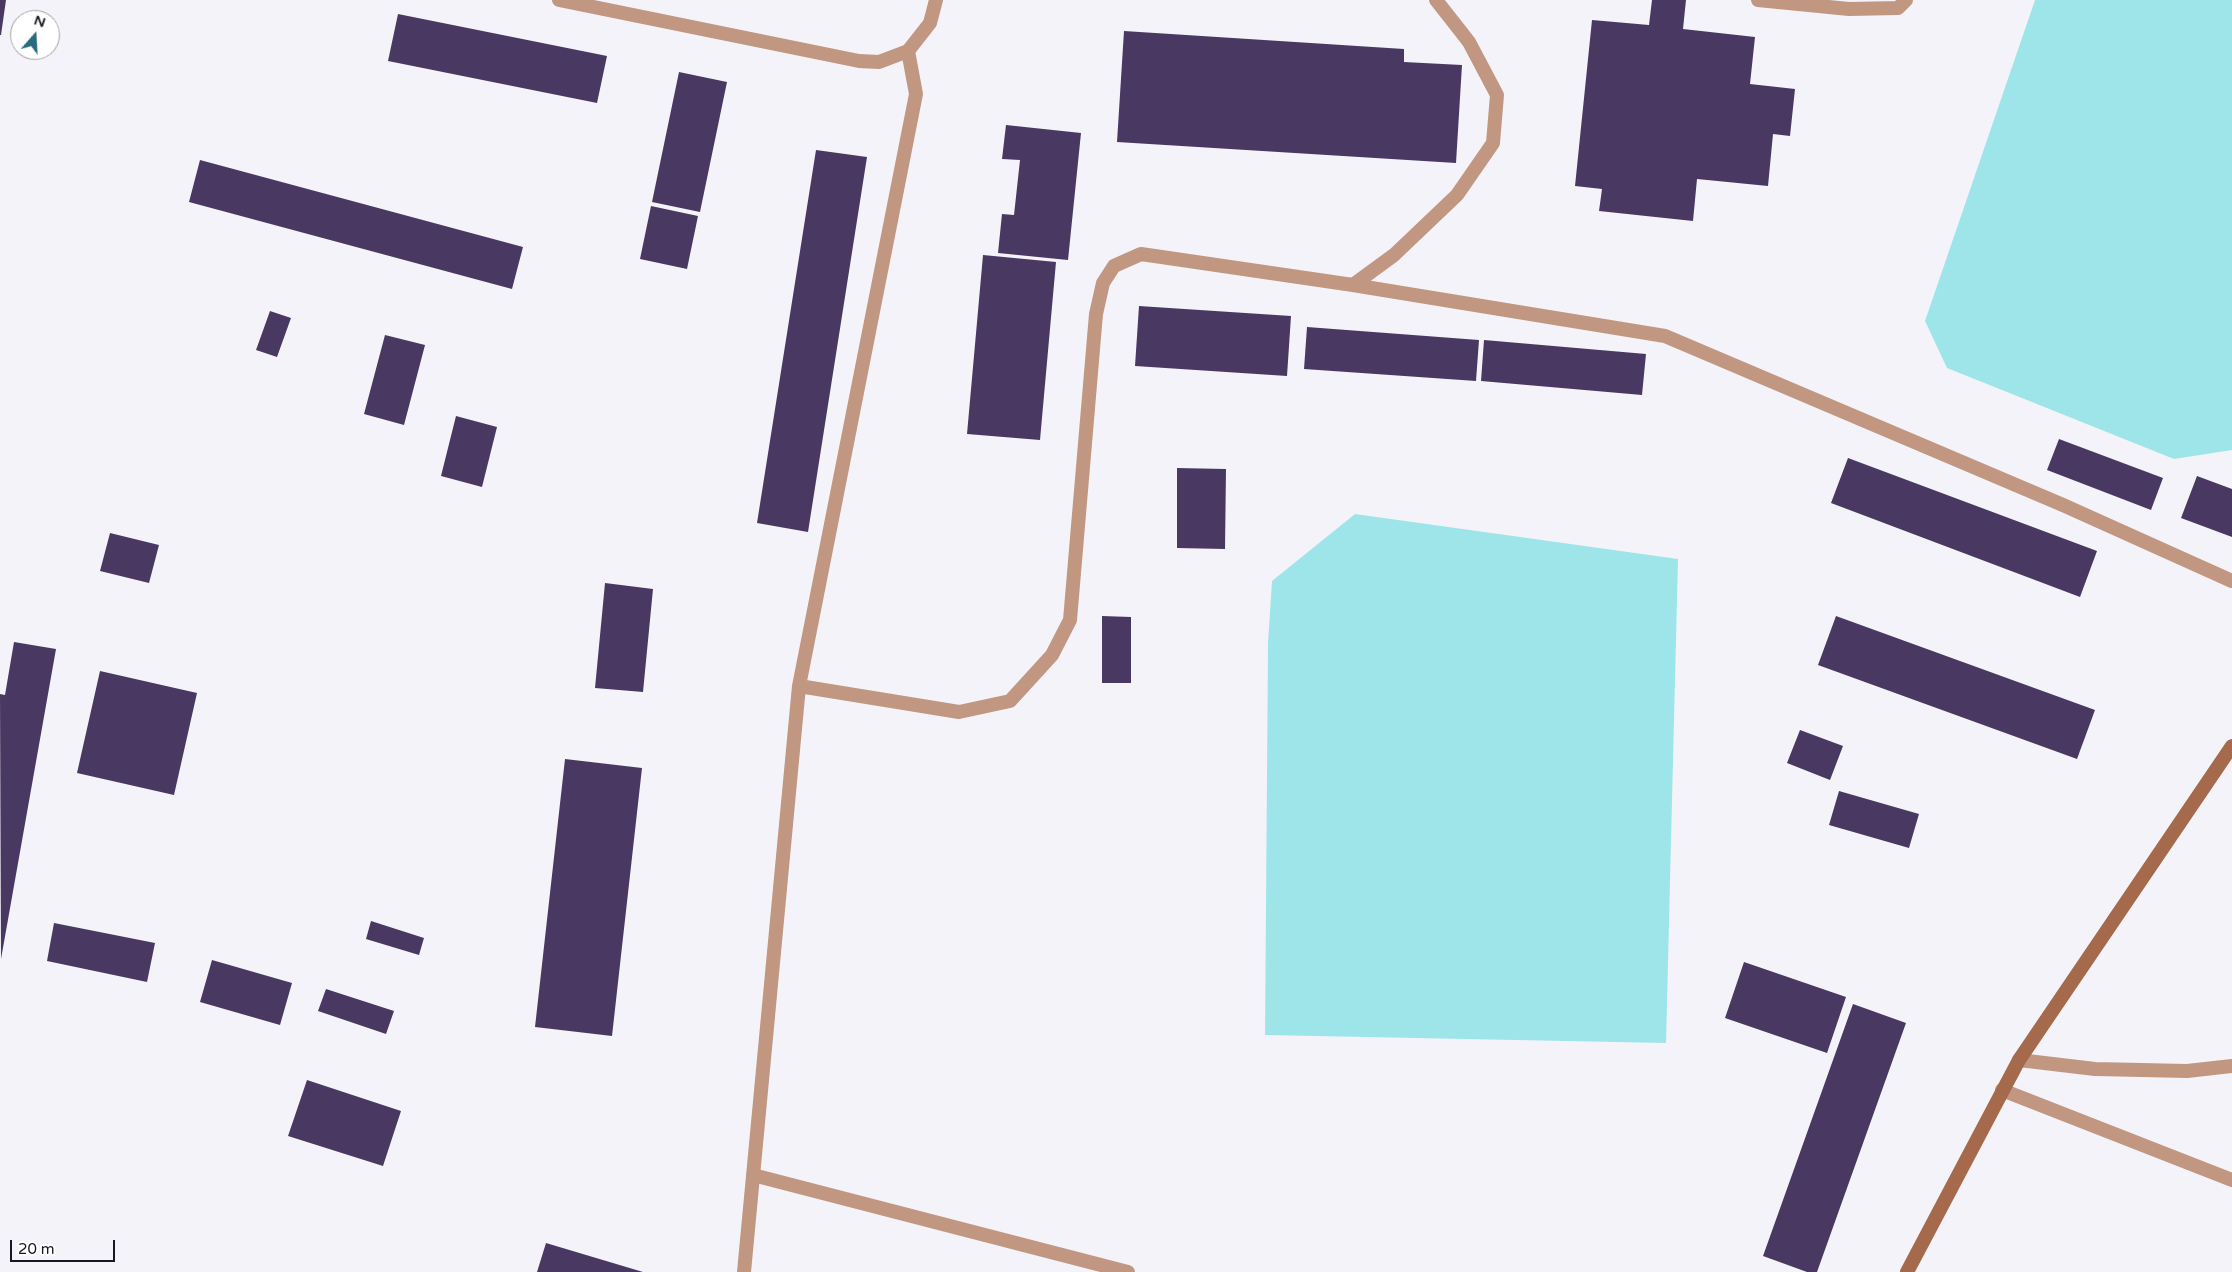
<!DOCTYPE html>
<style>
body{margin:0}
#map{position:relative;width:2232px;height:1272px;overflow:hidden;background:#f5f3fa;font-family:"Varela Round",sans-serif}
canvas{display:block}
.north{position:absolute;left:10px;top:10px;width:50px;height:50px;box-sizing:border-box;background:#fff;border:1px solid #a3a2a6;border-radius:50%;rotate:19deg;font-size:14px;font-weight:700;line-height:20px;text-align:center;color:#1a1621}
.north::after{content:'';display:block;margin:auto;width:18px;height:22px;background:#296b7e;clip-path:polygon(50% 0,100% 100%,50% 72%,0 100%)}
.scale{position:absolute;left:10px;top:1240px;width:105px;height:22px;box-sizing:border-box;border:2px solid #1a1621;border-top:0;padding-left:6px;font-size:15px;line-height:18px;white-space:nowrap;color:#1a1621;-webkit-text-stroke:4px #fff;paint-order:stroke}
</style>
<div id="map">
<canvas width="2232" height="1272"></canvas>
<div class="north">N</div>
<div class="scale">20 m</div>
</div>
<script>
const context = document.querySelector('canvas').getContext('2d');
context.lineJoin = 'round';
function fillPath(path, color) {
  context.fillStyle = color;
  context.fill(path, 'evenodd');
}
function shape(rows) {
  const path = new Path2D();
  for (const r of rows) {
    path.moveTo(r[0], r[1]);
    for (let i = 2; i < r.length; i += 2) path.lineTo(r[i], r[i + 1]);
  }
  return path;
}
function stroke(path, color, width, dash) {
  context.strokeStyle = color;
  context.lineWidth = width;
  context.lineCap = dash ? 'butt' : 'round';
  context.setLineDash(dash || []);
  context.stroke(path);
}
const water = shape([
 [2035,0,2232,0,2232,450,2174,459,1947,368,1925,321],
 [1355,514,1678,559,1666,1043,1265,1035,1268,643,1272,581]
]);
const building = shape([
 [0,0,6,0,1,35,0,35],
 [1652,0,1686,0,1683,29,1755,37,1750,84,1795,89,1790,136,1773,134,1768,186,1697,179,1693,221,1599,211,1602,189,1575,186,1592,20,1649,25],
 [398,14,607,56,597,103,388,61],
 [1124,31,1404,49,1404,62,1462,65,1456,163,1117,142],
 [679,72,727,82,700,212,652,202],
 [1006,125,1081,133,1068,260,998,253,1002,214,1014,215,1020,160,1002,159],
 [816,150,867,157,808,532,757,523],
 [200,160,523,247,512,289,189,202],
 [651,206,698,216,687,269,640,259],
 [983,255,1056,262,1040,440,967,434],
 [1139,306,1291,316,1287,376,1135,366],
 [270,311,291,318,277,357,256,350],
 [1307,327,1479,340,1476,381,1304,369],
 [385,335,425,345,404,425,364,414],
 [1484,340,1646,354,1642,395,1481,381],
 [456,416,497,427,482,487,441,476],
 [2059,439,2163,478,2151,510,2047,470],
 [1848,458,2097,551,2080,597,1831,503],
 [1177,468,1226,469,1225,549,1177,548],
 [2197,476,2232,489,2232,537,2181,518],
 [110,533,159,545,149,583,100,571],
 [605,583,653,589,643,692,595,688],
 [1102,616,1131,617,1131,683,1102,683],
 [1836,616,2095,710,2077,759,1818,665],
 [14,642,56,649,1,959,0,694,5,695],
 [100,671,197,693,174,795,77,773],
 [1800,730,1843,746,1830,780,1787,763],
 [565,759,642,768,612,1036,535,1027],
 [1839,791,1919,814,1909,848,1829,825],
 [371,921,424,938,419,955,366,939],
 [54,923,155,943,147,982,47,961],
 [212,960,292,983,280,1025,200,1002],
 [1744,962,1846,997,1827,1053,1725,1018],
 [326,989,394,1011,386,1034,318,1011],
 [1853,1004,1906,1023,1817,1272,1807,1272,1763,1256],
 [307,1080,401,1111,383,1166,288,1136],
 [546,1243,643,1272,537,1272]
]);
const service = shape([
 [2019,1060,2095,1069,2187,1071,2232,1066]
]);
const minor = shape([
 [1758,0,1849,9,1898,8,1906,0],
 [1353,285,1665,336,2063,505,2232,581],
 [799,686,959,712,1010,701,1052,655,1070,620,1096,314,1103,283,1114,266,1141,254,1353,285,1394,255,1457,195,1493,143,1497,95,1469,42,1436,0],
 [2002,1090,2232,1180],
 [753,1175,1128,1272],
 [744,1272,799,686,916,94,908,51]
]);
const tertiary = shape([
 [559,0,859,61,879,62,908,51,930,23,936,0]
]);
const secondary = shape([
 [1907,1272,2019,1060,2232,746]
]);
fillPath(water, '#9ee5ea');
fillPath(building, '#493962');
stroke(service, '#c19782', 14);
stroke(minor, '#c19782', 14);
stroke(tertiary, '#c19782', 14);
stroke(secondary, '#a5694b', 14);
</script>
